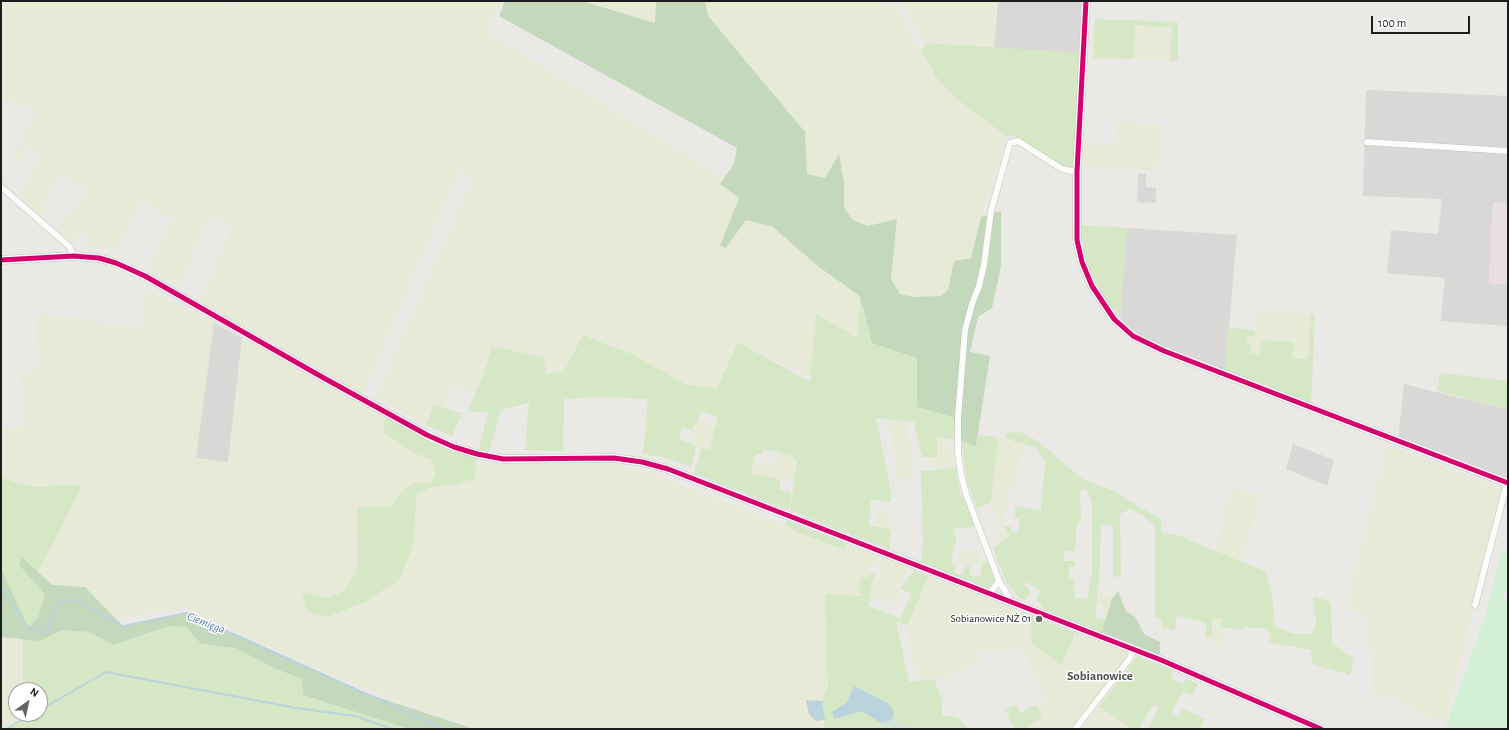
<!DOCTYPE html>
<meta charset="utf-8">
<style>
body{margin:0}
#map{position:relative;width:1509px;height:730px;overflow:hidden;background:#eae9e5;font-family:"Alegreya Sans",sans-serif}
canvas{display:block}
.frame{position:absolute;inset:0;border:2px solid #1c1c1c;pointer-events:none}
.north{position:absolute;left:8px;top:682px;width:40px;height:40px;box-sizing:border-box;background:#fff;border:1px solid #a4a4a4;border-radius:50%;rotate:33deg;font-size:11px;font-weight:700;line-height:16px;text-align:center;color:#1c1c1c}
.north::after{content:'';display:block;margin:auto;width:14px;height:18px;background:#646462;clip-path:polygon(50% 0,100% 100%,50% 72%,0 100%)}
.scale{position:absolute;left:1371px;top:16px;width:99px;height:18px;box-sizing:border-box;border:2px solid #1c1c1c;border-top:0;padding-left:5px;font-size:12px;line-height:14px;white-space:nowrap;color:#1c1c1c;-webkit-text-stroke:3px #fff;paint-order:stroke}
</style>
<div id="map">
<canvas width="1509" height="730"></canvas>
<div class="frame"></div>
<div class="north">N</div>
<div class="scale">100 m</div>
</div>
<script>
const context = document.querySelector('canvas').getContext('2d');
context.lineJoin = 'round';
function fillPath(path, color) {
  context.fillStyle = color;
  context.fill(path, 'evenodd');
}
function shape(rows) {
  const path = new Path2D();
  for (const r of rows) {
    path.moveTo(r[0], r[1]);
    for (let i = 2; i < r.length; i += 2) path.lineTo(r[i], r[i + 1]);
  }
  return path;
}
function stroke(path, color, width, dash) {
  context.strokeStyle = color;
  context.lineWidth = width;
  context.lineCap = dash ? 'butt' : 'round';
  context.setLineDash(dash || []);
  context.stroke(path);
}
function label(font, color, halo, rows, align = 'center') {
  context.font = font + ' "Alegreya Sans",sans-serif';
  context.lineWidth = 3;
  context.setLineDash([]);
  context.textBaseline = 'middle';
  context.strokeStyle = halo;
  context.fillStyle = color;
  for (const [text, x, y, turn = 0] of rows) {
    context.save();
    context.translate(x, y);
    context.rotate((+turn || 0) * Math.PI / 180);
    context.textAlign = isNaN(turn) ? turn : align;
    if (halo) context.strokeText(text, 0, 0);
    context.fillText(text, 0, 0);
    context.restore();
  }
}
const residential = shape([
 [998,1,1082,1,1080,53,994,48],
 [1366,90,1508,96,1508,203,1493,202,1489,283,1508,284,1508,326,1441,321,1445,278,1387,273,1391,230,1438,234,1442,199,1363,196],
 [1138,174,1146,174,1146,187,1156,188,1156,203,1137,202],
 [1127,228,1237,235,1225,370,1154,342,1131,329,1120,317],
 [214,323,242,338,228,463,195,458],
 [1404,384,1508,410,1508,480,1398,439],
 [1293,444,1334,460,1327,486,1286,469]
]);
const industrial = shape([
 [1493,202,1508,203,1508,284,1489,283]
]);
const farmland = shape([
 [1,1,229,1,224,75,210,137,216,122,223,89,231,1,503,1,484,31,724,179,720,184,739,198,726,248,745,220,773,227,819,267,860,296,858,339,816,314,811,377,738,342,717,388,687,385,632,354,583,336,564,371,546,374,545,358,484,374,475,394,451,385,445,408,434,405,426,425,376,396,473,180,458,170,363,394,200,301,233,226,210,215,178,287,149,269,209,140,171,218,140,200,117,250,85,246,91,238,79,232,74,242,62,235,60,227,70,209,76,212,88,189,59,172,42,204,48,207,42,217,15,195,26,185,41,155,26,147,19,159,14,156,37,111,1,96],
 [582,1,656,1,655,23],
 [705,1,890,1,936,77,958,100,1006,136,981,217,971,258,954,261,948,290,941,296,913,297,900,294,891,279,897,220,868,226,853,220,844,208,844,183,839,154,825,178,807,174,805,132,707,16],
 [901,1,995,1,994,48,926,43],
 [1135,25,1172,27,1170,61,1133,59],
 [1116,122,1159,124,1157,170,1096,167,1083,163,1084,145,1105,146,1106,144,1115,144],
 [146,289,214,323,196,458,228,462,242,338,386,419,383,425,418,454,432,460,436,471,431,483,416,483,406,488,391,506,357,507,356,573,344,592,327,598,308,612,327,616,365,602,412,548,417,494,433,487,454,485,473,479,476,464,604,463,634,468,664,478,845,550,845,543,908,567,902,581,897,586,903,591,898,604,878,597,877,600,868,596,875,574,879,576,883,566,871,562,868,571,870,573,868,578,861,577,862,596,830,684,822,701,806,700,816,721,825,720,825,729,480,729,340,679,184,608,115,618,85,587,52,585,38,572,82,486,34,487,1,478,1,426,24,428,20,374,38,370,35,313,140,328],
 [1256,311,1311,314,1309,359,1292,358,1293,342,1260,354,1250,354,1246,343,1246,336,1254,336],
 [889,419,907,421,913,477,898,479],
 [698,421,716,426,709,450,689,444,694,422],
 [937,437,952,440,945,440,946,450,953,450,956,468,933,471,933,467,929,467,927,457,937,457],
 [998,437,1023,444,1016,487,1010,486,1003,526,1000,528,1003,533,1007,531,1010,535,1000,543,996,537,1001,534,995,525,1000,522,996,517,999,515,997,511,995,513,992,508,991,500],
 [1387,446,1501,489,1446,721,1427,717,1396,699,1372,693,1370,620,1346,606],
 [780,452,791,455,795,461,793,480,781,478,781,480,751,473,753,465,761,467,762,463,777,466],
 [1232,487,1260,496,1241,562,1215,551],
 [876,510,886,511,885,518,891,519,891,530,874,526],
 [955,550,980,551,980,561,986,562,982,566,959,563,959,551],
 [928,576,1029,615,1032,642,1062,665,1075,633,1128,653,1129,656,1073,729,1029,729,1028,726,1042,718,1036,705,1046,700,1021,646,994,654,975,650,980,662,949,674,950,678,917,678,908,636,908,625],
 [1098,594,1114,596,1106,620,1103,618,1104,606,1096,605],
 [1213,617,1222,619,1220,636,1225,637,1224,643,1219,643,1218,649,1214,649,1216,639,1211,638],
 [1,637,23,639,23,690,16,690,16,714,22,714,22,720,6,729,1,729],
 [1099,707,1123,723,1133,729,1081,729]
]);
const grass = shape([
 [1095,19,1178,22,1178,61,1170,61,1172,27,1135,25,1133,59,1093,58],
 [926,43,1080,53,1073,170,1062,166,1014,136,1006,136,958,100,936,77,921,50],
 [1082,225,1127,228,1120,317,1105,299,1088,267,1083,252],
 [860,296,872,343,917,358,917,407,953,417,976,445,978,435,998,437,991,502,977,509,966,478,962,441,937,437,937,457,922,457,914,422,876,418,892,498,891,498,891,502,871,500,869,525,891,530,890,549,790,510,797,462,791,455,764,449,762,454,756,453,751,473,781,480,779,490,791,492,789,510,694,473,701,448,709,450,718,417,700,412,697,423,694,422,692,430,682,428,679,439,696,446,691,467,667,458,643,454,648,399,597,397,564,399,563,451,525,450,529,403,501,410,489,451,479,449,488,412,467,412,484,374,492,346,545,358,546,374,564,371,583,335,632,354,687,385,717,388,738,342,810,382,816,314,858,338],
 [1311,314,1315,316,1311,403,1225,370,1228,327,1255,331,1254,337,1246,336,1246,343,1250,344,1250,354,1260,354,1261,340,1293,342,1292,358,1308,359],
 [1440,373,1508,381,1508,410,1437,391],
 [434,405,462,413,452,436,426,425],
 [387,416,477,457,474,479,454,485,433,487,417,494,412,548,400,579,365,602,327,617,308,612,302,592,327,598,344,591,356,573,358,551,357,507,391,506,406,488,416,483,431,483,435,474,436,471,432,460,416,454,385,434,383,425],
 [1020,432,1038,441,1082,479,1117,492,1142,509,1161,518,1161,532,1180,536,1266,572,1272,596,1275,626,1293,634,1312,634,1316,623,1313,596,1331,602,1332,643,1354,659,1350,675,1312,664,1311,650,1269,642,1270,634,1266,629,1243,627,1242,630,1221,627,1222,619,1213,618,1211,638,1205,637,1207,623,1176,616,1175,630,1162,627,1162,619,1155,618,1155,525,1142,515,1130,509,1120,514,1121,576,1113,577,1113,525,1101,525,1099,584,1095,617,1106,620,1102,632,1045,610,1036,599,1041,591,1026,582,1024,586,1029,589,1030,592,1027,599,1023,600,1018,597,1006,582,993,549,1010,535,1003,526,1012,527,1011,532,1018,533,1020,519,1014,518,1015,506,1041,511,1045,462,1036,448,1007,439,1005,433],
 [1086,489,1092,501,1092,570,1087,600,1075,597,1074,579,1068,578,1070,566,1075,567,1075,561,1064,561,1064,551,1075,551,1077,523,1081,523,1080,490],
 [956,468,960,493,961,497,964,497,975,527,954,528,956,539,951,563,956,565,955,573,963,575,966,565,970,566,969,575,980,577,982,566,986,562,991,563,996,583,992,587,988,588,921,562,923,545,921,471],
 [1,478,34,487,82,485,38,572,22,558,19,565,45,594,38,618,28,627,1,568],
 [787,521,845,543,845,550,797,532,785,525],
 [914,571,928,576,908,625,896,622,909,682,934,679,942,700,942,716,957,717,970,729,825,729,822,701,828,685,825,594,862,596,859,588,861,577,868,578,870,573,875,574,868,596,871,598,868,606,901,618,911,594,900,588],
 [1029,615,1075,633,1062,665,1030,643,1032,642],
 [169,626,188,627,201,644,236,648,302,679,303,695,409,729,6,729,22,720,22,714,40,714,40,690,23,690,23,639,40,641,62,630,89,632,114,645],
 [1137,657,1174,671,1171,678,1182,684,1187,679,1198,684,1192,695,1183,692,1171,713,1178,717,1183,709,1205,719,1200,729,1148,729,1159,707,1154,704,1139,729,1133,729,1099,707],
 [1017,705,1020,713,1036,705,1042,718,1028,726,1029,729,1015,729,1007,716,1010,714,1008,711,1005,712,1004,709]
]);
const forest = shape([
 [505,1,582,1,655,23,656,1,705,1,708,16,805,132,807,174,825,178,839,154,844,183,844,208,853,220,868,226,897,219,891,279,900,294,913,297,941,296,948,290,954,261,971,258,981,217,1001,211,1001,266,992,308,978,317,970,352,990,356,976,446,962,441,953,417,917,407,917,358,872,343,860,296,819,267,773,227,746,220,726,248,720,246,739,198,720,184,734,164,737,148,499,16],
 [22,557,52,585,85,587,123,626,187,613,362,692,474,729,409,729,303,695,302,679,272,667,236,648,201,644,187,627,169,626,114,645,89,632,62,630,40,641,1,637,1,568,28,627,38,618,45,594,19,565],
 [1118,591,1126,611,1135,617,1144,634,1160,642,1160,655,1102,632,1112,599]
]);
const wetland = shape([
 [892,720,918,729,892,729,881,723]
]);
const park = shape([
 [1502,551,1508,553,1508,580,1503,599,1508,601,1508,729,1445,729,1485,617]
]);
const water = shape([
 [854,686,888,703,894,712,892,720,881,723,862,711,834,719,832,712,847,702],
 [806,700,822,701,825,720,816,721,809,714]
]);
const stream = shape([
 [1,588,28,627,48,633,59,600,78,601,123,626,187,613,444,729],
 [40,710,106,672,296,708,355,716,392,729],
 [6,729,32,714]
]);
const minor = shape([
 [1367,142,1508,151],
 [1,187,69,246,74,256],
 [990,593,999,581],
 [1009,601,1009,597,999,581,966,494,961,474,958,452,958,418,965,330,972,304,979,286,984,265,991,211,1010,143,1018,141,1062,169,1077,172],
 [1475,605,1507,483],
 [1075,729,1130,658,1133,650]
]);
const tertiary = shape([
 [1086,1,1077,172,1077,240,1082,262,1092,286,1114,319,1133,336,1164,351,1508,483],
 [1,260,74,256,99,258,116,263,145,276,322,377,427,435,454,447,477,454,503,459,614,458,642,462,668,469,1161,660,1321,729]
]);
const cycleway = shape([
 [1086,1,1077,172,1077,240,1082,262,1092,286,1114,319,1133,336,1164,351,1508,483],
 [1,260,74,256,99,258,116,263,145,276,322,377,427,435,454,447,477,454,503,459,614,458,642,462,668,469,1161,660,1321,729]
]);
const markers = [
 [1039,619,4,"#646462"]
];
const poiNames = [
 ["Sobianowice NŻ 01",1031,619]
];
const waterNames = [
 ["Ciemięga",206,623,21]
];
const quarterNames = [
 ["Sobianowice",1100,676]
];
fillPath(residential, '#d9d8d6');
fillPath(industrial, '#e8dee3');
fillPath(farmland, '#e8ead8');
fillPath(grass, '#d5e7c5');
fillPath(forest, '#c4d8bb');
fillPath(wetland, '#d3e1d9');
fillPath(park, '#d3f0d6');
fillPath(water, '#bad3dd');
stroke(stream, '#bad3dd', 2);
stroke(minor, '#c3c2c1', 7);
stroke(tertiary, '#c3c2c1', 9);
stroke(minor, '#fcfcfb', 6);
stroke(tertiary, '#fcfcfb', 8);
stroke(cycleway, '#d6006c', 5);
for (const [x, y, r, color] of markers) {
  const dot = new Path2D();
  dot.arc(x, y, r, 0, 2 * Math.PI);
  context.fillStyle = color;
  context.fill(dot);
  stroke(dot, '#fff', 1.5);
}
label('11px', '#1c1c1c', '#fff', poiNames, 'right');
label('italic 12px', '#4e73a6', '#fff', waterNames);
label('bold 13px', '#4f4f4f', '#fff', quarterNames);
</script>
